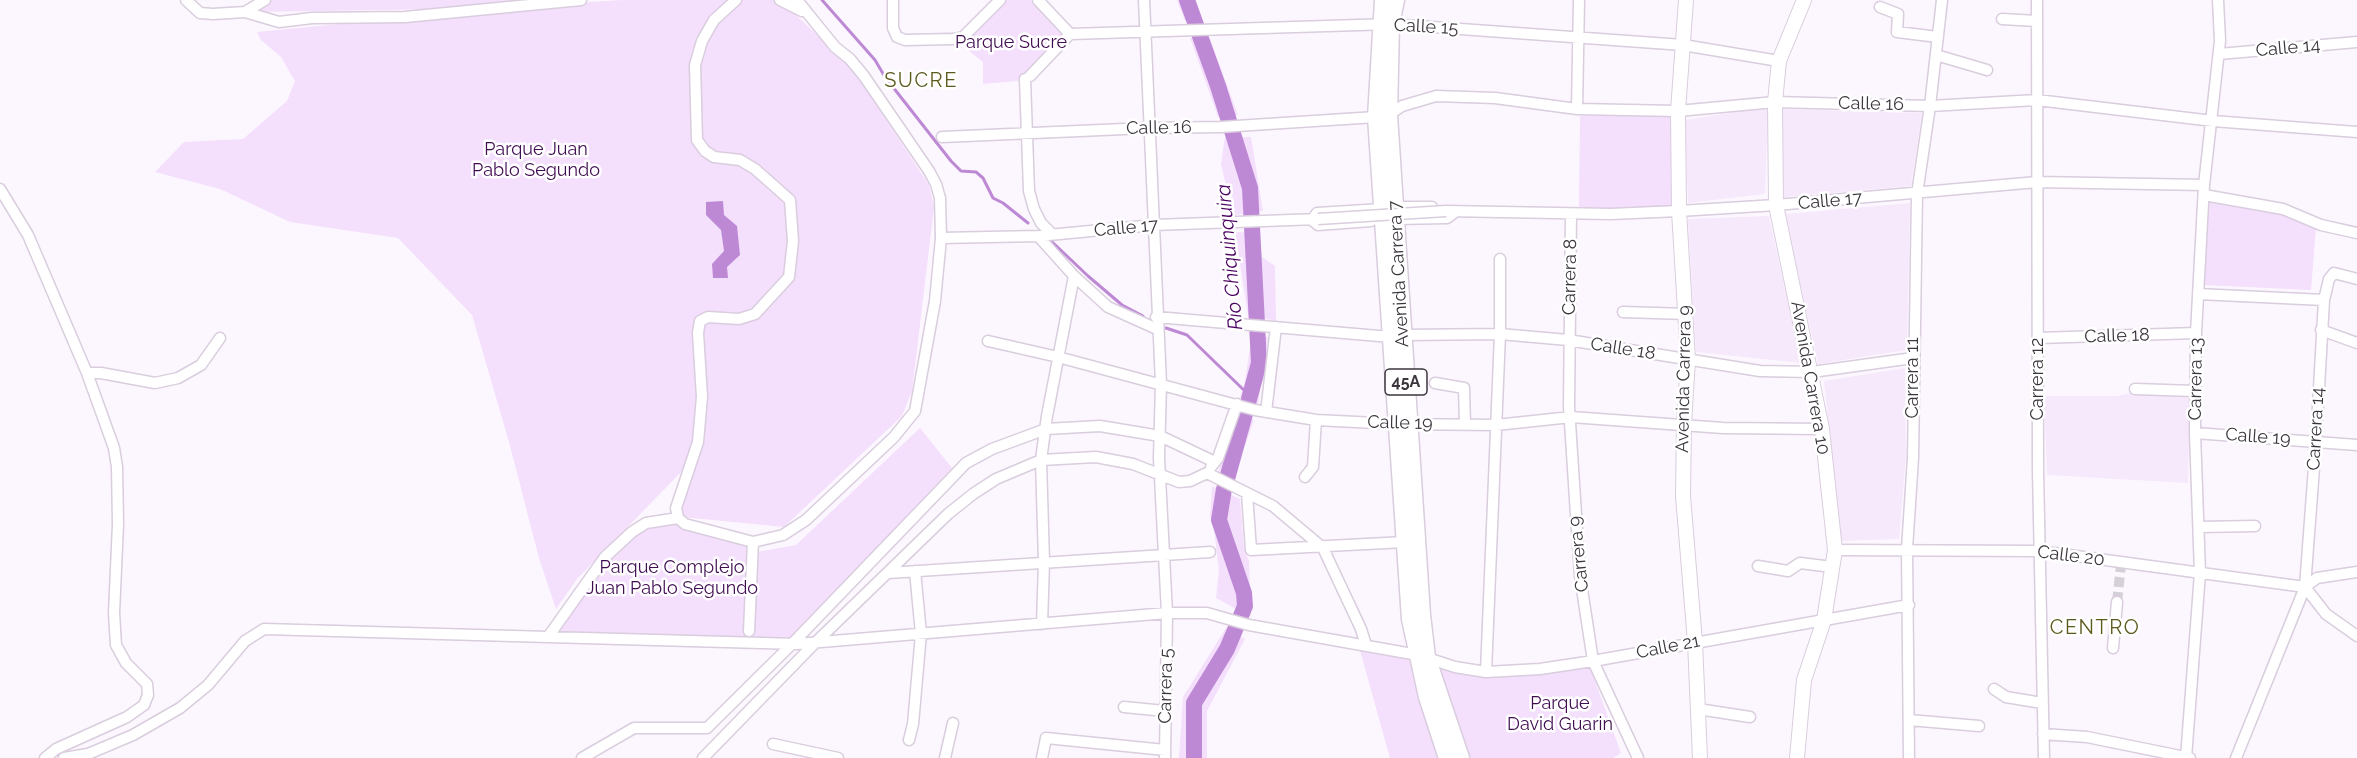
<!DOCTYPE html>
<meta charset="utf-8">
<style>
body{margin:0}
canvas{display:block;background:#fcf7fe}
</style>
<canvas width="2357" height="758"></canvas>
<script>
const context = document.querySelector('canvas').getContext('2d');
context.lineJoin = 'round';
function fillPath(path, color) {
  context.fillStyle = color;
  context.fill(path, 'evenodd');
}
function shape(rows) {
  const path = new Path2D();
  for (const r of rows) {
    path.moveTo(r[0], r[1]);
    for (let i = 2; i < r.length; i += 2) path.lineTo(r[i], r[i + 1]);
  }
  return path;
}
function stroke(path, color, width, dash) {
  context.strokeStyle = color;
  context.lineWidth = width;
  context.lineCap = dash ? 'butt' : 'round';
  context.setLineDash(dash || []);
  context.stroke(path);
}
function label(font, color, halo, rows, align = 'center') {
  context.font = font + ' Raleway,sans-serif';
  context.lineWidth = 5;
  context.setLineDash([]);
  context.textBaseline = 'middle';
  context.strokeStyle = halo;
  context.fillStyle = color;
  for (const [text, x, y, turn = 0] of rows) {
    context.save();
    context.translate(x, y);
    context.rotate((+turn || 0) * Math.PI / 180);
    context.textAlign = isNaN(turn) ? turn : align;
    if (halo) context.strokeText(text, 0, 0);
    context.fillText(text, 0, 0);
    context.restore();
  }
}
const built = shape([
 [1768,107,1765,194,1688,203,1685,120],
 [1781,109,1922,113,1911,186,1784,197],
 [1910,203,1907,350,1818,364,1785,214],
 [1769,216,1801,363,1696,352,1688,219],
 [1905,368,1906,457,1899,539,1841,541,1824,381],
 [2135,392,2190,394,2188,483,2047,475,2044,396,2117,396]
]);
const green = shape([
 [272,0,542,0,441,9,253,12],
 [623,0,780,0,851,67,929,185,934,207,912,391,902,416,784,527,682,517,685,468,577,579,556,609,539,558,509,442,472,315,398,238,290,222,220,189,155,172,184,142,243,139,287,101,295,81,281,57,261,40,257,32,520,6],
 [1007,0,1031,0,1064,34,1022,78,1017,81,983,84,983,62,968,50,968,40],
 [1177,0,1194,0,1202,21,1185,21],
 [1190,38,1210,39,1238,115,1218,117],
 [1580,116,1675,116,1674,209,1579,208],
 [1225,137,1251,137,1263,211,1235,215,1233,198,1225,181,1221,164],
 [2249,202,2270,206,2316,228,2311,290,2204,285,2209,203],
 [1235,232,1258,233,1262,257,1275,266,1276,321,1248,315],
 [1252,334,1268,337,1258,405,1240,397,1245,381],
 [1239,414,1254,420,1233,480,1218,472],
 [920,428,952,468,792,637,753,639,757,552,796,545],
 [1212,486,1240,499,1244,549,1249,561,1251,617,1216,598,1219,570,1213,520,1210,517],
 [676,522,747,547,744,637,556,631,611,556,633,535,647,527],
 [1226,628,1245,639,1207,711,1207,758,1179,758,1183,697],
 [1359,647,1412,657,1440,758,1390,758],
 [1435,664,1498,676,1590,667,1621,753,1613,758,1465,758]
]);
const water = shape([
 [723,201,724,215,737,226,740,255,727,267,728,278,713,278,712,264,724,251,721,230,706,215,706,202]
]);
const stream = shape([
 [822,0,875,60,885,77,951,161,961,171,976,172,983,178,993,198,1003,203,1028,223],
 [1049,239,1088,276,1122,305,1143,316],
 [1166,328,1187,335,1250,396]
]);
const river = shape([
 [1187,0,1218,86,1250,188,1259,363,1227,479],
 [1194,758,1194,703,1227,649,1245,606,1244,593,1219,520,1224,489]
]);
const streetTunnel = shape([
 [2117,602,2121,565]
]);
const street = shape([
 [186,0,200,13,213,14,245,12,279,22,312,18,405,17,581,0],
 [736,0,714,20,702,41,695,65,697,140,705,151,714,157,740,160,755,169,790,200,793,241,789,277,755,314,739,319,708,317,700,321,698,333,702,397,698,442,676,508,678,518,685,524,753,542,783,535,806,520,894,437,915,411,935,301,941,238,940,198,936,184,929,171,864,76,850,59,835,47,797,0],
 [780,0,802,11],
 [893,0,893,28,897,37,905,40,953,39,963,37,1000,0],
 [1038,0,1070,34],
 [1144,0,1161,384,1159,458,1167,613,1165,758],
 [2037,0,2038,471,2044,758],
 [1880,7,1898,14,1897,32,1938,37],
 [245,12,265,0],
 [2002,19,2037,21],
 [1070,34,1391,24,1683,45,1779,61],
 [2219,54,2357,42],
 [1936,55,1987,70],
 [1030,76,1070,34],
 [1025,79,1029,191,1034,209,1041,223,1052,234],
 [1577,109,1579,0],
 [1389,115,1402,106,1436,96,1495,98,1577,109,1678,111,1775,102,1930,106,2037,100,2213,121,2357,132],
 [942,137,1147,128,1221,127,1376,117],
 [0,189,28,235,87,373,114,448,117,467,118,524,114,613,116,645,126,663,147,684,148,695,144,705,127,717,56,749,45,758],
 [2204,195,2283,209,2321,225,2357,233],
 [1395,207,1432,207],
 [1446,211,1611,214,1679,211,1776,205,2037,182,2204,185],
 [1571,214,1569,407,1580,576,1593,661,1638,758],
 [1396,219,1447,218,1455,212],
 [1371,221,1318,225,1312,220,1317,213,1382,209],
 [1038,236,1074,276,1108,307,1157,329],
 [941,238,1038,236,1154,225,1318,219],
 [2198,294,2324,300],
 [1623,312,1687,314],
 [1156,317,1391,337],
 [2321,330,2357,343],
 [1403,335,1500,334,1568,340,1760,371,1812,372,1913,358],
 [2038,338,2196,333],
 [988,341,1058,357,1255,410,1316,420,1396,424,1496,425,1571,417,1723,428,1822,429],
 [87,373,101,373,155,383,178,378,201,365,220,338],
 [1435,383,1464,388,1465,424],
 [2135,389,2195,391],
 [1266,412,1276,327],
 [2195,433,2357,445],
 [1211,467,1218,458,1237,404],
 [1305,477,1313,467,1316,420],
 [1247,493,1251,550,1405,542],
 [2199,527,2255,526],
 [1835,550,2039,551,2305,587],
 [1758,566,1788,571,1800,563,1832,567],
 [888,573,1210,552],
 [2305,587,2316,441,2324,300,2329,279,2334,273,2357,279],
 [2305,587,2326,614,2357,636],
 [1042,624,1044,562,1041,460,1047,416,1074,276],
 [749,631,753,542],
 [548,637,605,557,632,532,646,523,678,518],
 [2113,648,2117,602],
 [1486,672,1500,334,1500,259],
 [1994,689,2006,697,2042,703],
 [1124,707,1165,711],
 [1698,709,1750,717],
 [1909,720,1979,726],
 [2043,734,2087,737,2190,758],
 [909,740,913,724,921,634,915,571],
 [773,744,838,758],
 [64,758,88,754,133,735,180,708,208,685,245,641,264,629,797,644,1167,613,1207,613,1249,625,1418,655,1455,667,1486,672,1540,669,1593,661,1909,605],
 [582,758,634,728,707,728,792,644,966,463,992,449,1046,429,1100,426,1160,436,1215,462],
 [703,758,815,643,948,514,973,494,996,479,1041,460,1096,457,1133,464,1179,482,1190,481,1207,473,1273,506,1323,548,1361,629,1366,645],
 [945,758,953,723],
 [1042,758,1046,738,1165,750],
 [1909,758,1907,549,1913,458,1917,194,1930,106,1942,0],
 [2186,758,2200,573,2195,433,2196,333,2204,185,2220,41,2218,0],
 [2236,758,2305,587,2317,578,2357,572]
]);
const secondary = shape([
 [1686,0,1678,111,1679,211,1688,360,1684,423,1683,496,1695,642,1700,758],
 [1797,758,1804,680,1824,620,1835,550,1822,429,1776,205,1775,102,1779,61,1804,0]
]);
const primary = shape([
 [1383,0,1376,117,1410,619,1427,697,1447,758],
 [1396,0,1391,24,1389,115,1422,615,1427,657,1461,758]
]);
const streetBridge = shape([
 [1318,219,1446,211]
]);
const shields = [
 [1406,382,42]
];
const shieldNames = [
 ["45A",1406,382]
];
const streetNames = [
 ["Calle 15",1426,27,3],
 ["Calle 14",2288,48,-5],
 ["Calle 16",1871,104,1],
 ["Calle 16",1159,128,-1],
 ["Calle 17",1830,201,-5],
 ["Calle 17",1126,228,-5],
 ["Avenida Carrera 7",1399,274,-93],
 ["Carrera 8",1570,277,-89],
 ["Calle 18",2117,336,-2],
 ["Calle 18",1623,349,9],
 ["Avenida Carrera 10",1810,378,80],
 ["Carrera 11",1913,378,-90],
 ["Avenida Carrera 9",1684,379,-89],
 ["Carrera 12",2038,379,-90],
 ["Carrera 13",2196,379,-89],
 ["Calle 19",1400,423,1],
 ["Carrera 14",2316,429,-87],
 ["Calle 19",2258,437,4],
 ["Carrera 9",1579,554,-96],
 ["Calle 20",2071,556,7],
 ["Calle 21",1668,647,-11],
 ["Carrera 5",1166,686,-89]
];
const parkNames = [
 ["Parque Sucre",1011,43],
 ["Parque Juan",536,150],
 ["Pablo Segundo",536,171],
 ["Parque Complejo",672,568],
 ["Juan Pablo Segundo",672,589],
 ["Parque",1560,704],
 ["David Guarin",1560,725]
];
const neighbourhoodNames = [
 ["SUCRE",921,81],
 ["CENTRO",2095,628]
];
const waterNames = [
 ["Río Chiquinquira",1230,257,-95]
];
fillPath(built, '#f6e9fc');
fillPath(green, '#f4dffd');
fillPath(water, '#be89d4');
stroke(stream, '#be89d4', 3);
stroke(river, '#be89d4', 16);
stroke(streetTunnel, '#d5d0d7', 10, [10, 5]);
stroke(street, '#d9cdde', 13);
stroke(secondary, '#d9cdde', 16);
stroke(primary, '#d9cdde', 19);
stroke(street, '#fff', 10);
stroke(secondary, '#fff', 14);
stroke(primary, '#fff', 16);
stroke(streetBridge, '#d9cdde', 13, []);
stroke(streetBridge, '#fff', 10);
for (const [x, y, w] of shields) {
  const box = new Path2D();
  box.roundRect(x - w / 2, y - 13, w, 26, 4.5);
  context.fillStyle = '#fff';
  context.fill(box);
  stroke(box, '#3b363d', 1.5);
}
label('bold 16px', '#3b363d', null, shieldNames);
label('18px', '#3b363d', '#fff', streetNames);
label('18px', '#400d51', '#fff', parkNames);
context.letterSpacing = '1.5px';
label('20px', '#5d5a1e', '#fff', neighbourhoodNames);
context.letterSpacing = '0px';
label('italic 20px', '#4c0262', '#fff', waterNames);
</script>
